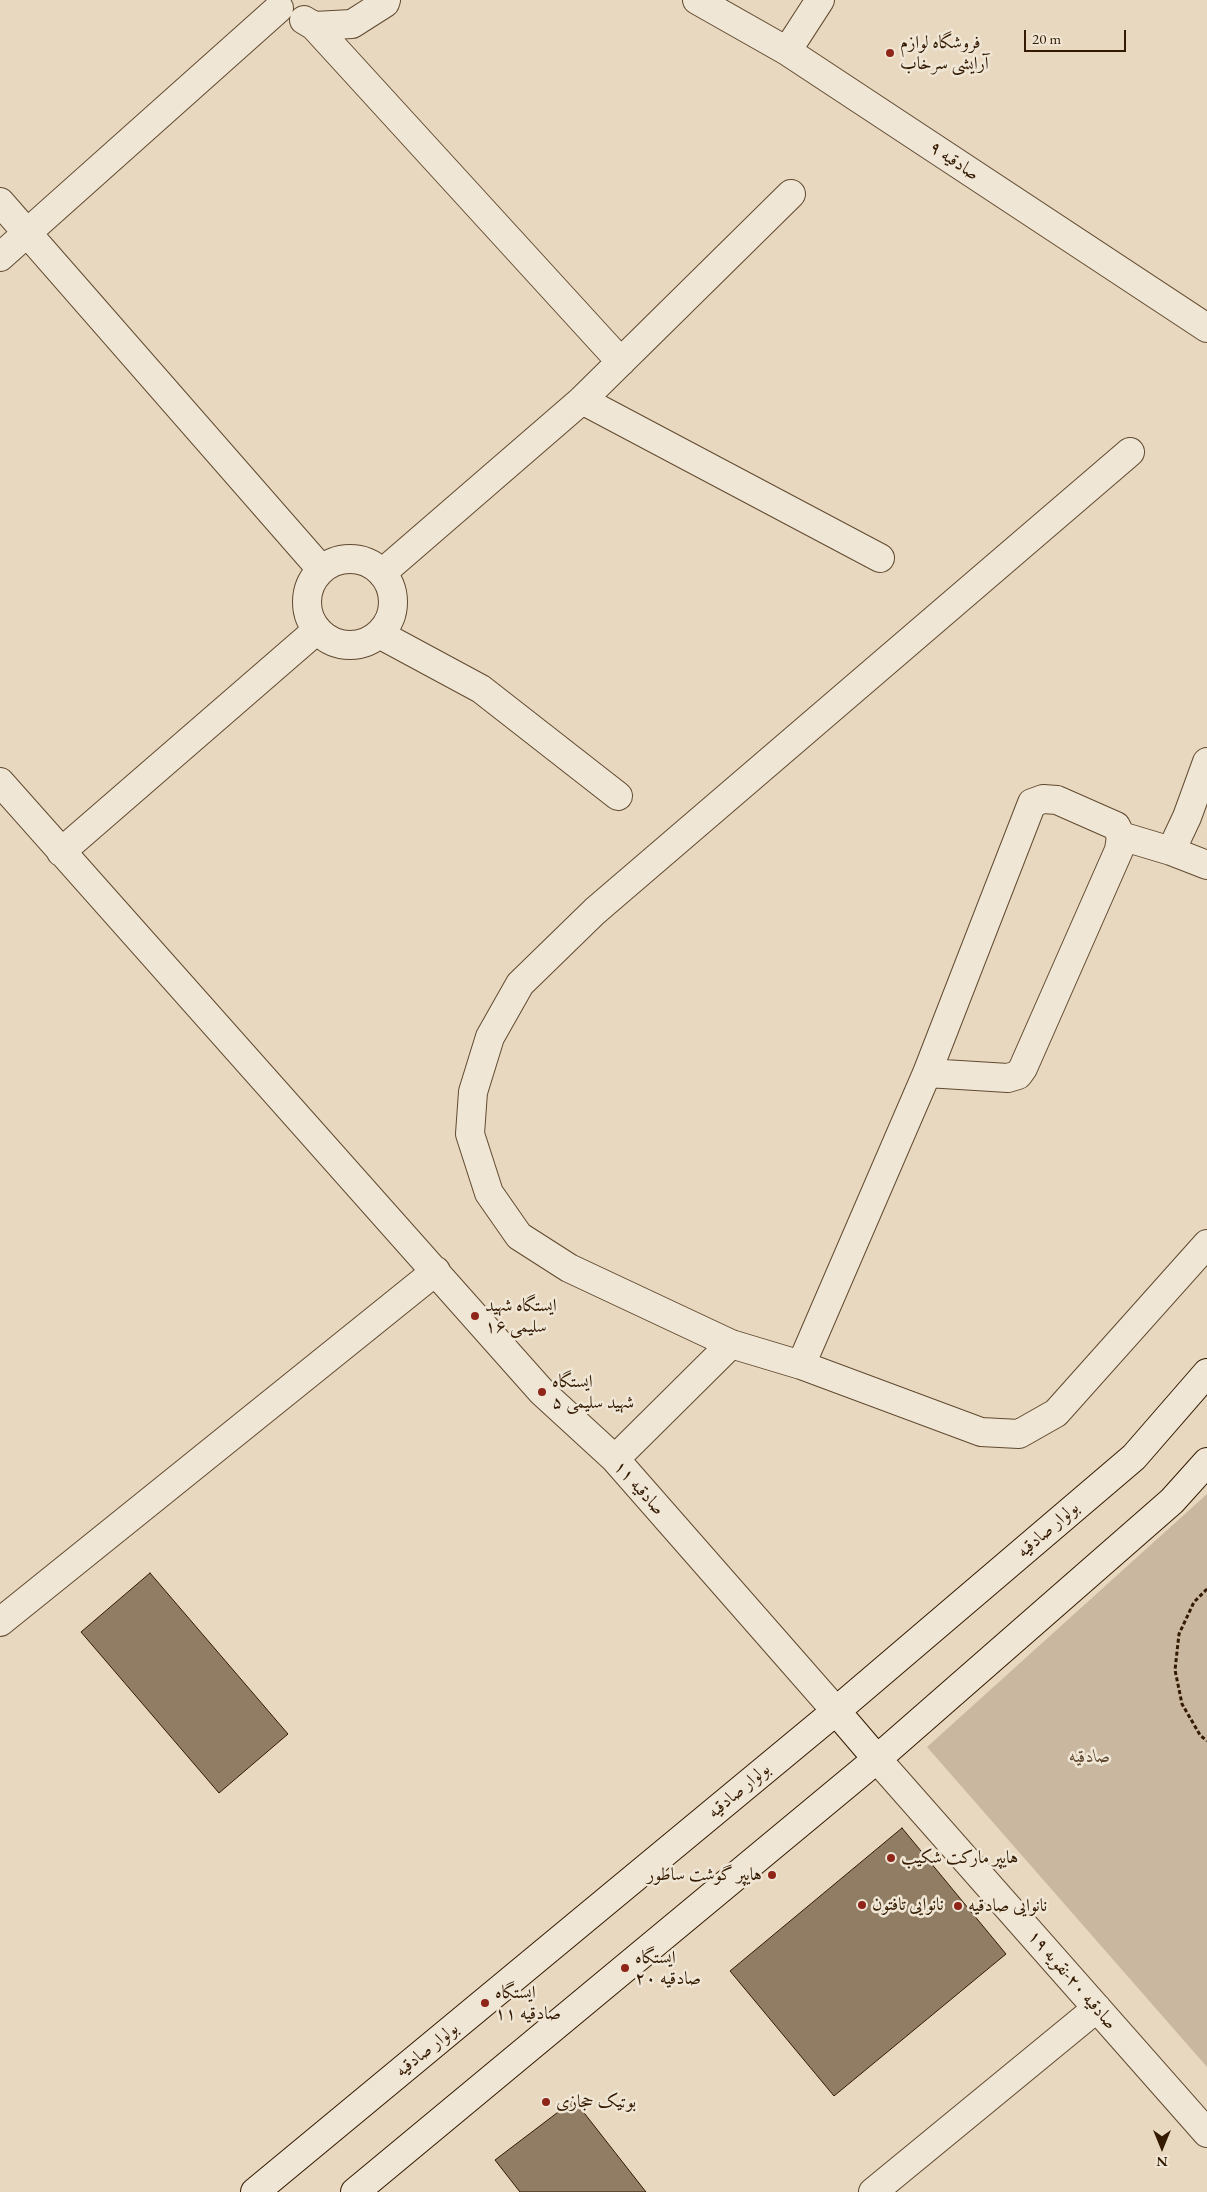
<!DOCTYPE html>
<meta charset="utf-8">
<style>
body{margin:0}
#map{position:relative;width:1207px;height:2192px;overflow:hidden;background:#e8d8bf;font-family:"EB Garamond",serif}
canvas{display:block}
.north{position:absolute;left:1137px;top:2122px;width:50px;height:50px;-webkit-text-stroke:4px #f0e6d5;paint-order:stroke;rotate:180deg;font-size:14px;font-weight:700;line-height:20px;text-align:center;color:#331a01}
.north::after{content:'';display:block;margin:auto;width:18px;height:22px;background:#331a01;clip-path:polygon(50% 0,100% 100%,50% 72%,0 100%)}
.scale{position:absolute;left:1024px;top:30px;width:102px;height:22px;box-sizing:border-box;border:2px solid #331a01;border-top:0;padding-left:6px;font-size:15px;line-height:18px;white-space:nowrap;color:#331a01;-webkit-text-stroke:4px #f0e6d5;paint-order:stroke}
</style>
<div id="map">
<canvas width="1207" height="2192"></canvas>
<div class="north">N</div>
<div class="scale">20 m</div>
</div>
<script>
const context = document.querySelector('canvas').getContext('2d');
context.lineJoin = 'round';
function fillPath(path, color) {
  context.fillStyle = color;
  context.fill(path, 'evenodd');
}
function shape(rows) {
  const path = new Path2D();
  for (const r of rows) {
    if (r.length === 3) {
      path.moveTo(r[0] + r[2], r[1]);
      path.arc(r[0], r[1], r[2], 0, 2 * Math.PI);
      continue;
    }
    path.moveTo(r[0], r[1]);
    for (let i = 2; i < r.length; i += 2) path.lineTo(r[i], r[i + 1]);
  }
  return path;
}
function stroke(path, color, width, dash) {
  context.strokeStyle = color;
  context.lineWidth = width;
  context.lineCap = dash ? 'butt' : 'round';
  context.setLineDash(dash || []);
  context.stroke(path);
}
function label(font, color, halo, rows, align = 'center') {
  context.font = font + ' "EB Garamond",Amiri,serif';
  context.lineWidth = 5;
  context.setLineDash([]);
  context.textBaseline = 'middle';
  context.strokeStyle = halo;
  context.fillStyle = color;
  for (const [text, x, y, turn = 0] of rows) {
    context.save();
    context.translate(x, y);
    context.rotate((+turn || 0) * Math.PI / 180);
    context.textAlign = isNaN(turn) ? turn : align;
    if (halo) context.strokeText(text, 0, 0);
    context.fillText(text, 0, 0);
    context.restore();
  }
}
const green = shape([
 [1207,1494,1207,2067,927,1747]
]);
const building = shape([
 [150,1573,288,1734,219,1793,81,1632,150,1573],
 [902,1828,1006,1954,834,2096,730,1971,902,1828],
 [574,2100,646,2192,520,2192,495,2160,574,2100]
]);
const path = shape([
 [1207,1589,1194,1602,1179,1634,1175,1670,1182,1704,1200,1735,1207,1741]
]);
const street = shape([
 [697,0,787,51,1207,328],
 [304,20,314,26,352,24,385,3,386,0],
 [314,26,621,362],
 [787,51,820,0],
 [0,202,321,569],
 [0,257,279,8],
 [582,400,880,558],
 [1130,452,595,911,520,984,490,1037,473,1092,470,1134,489,1193,519,1236,569,1268,731,1344,801,1365,981,1432,1019,1434,1056,1413,1207,1244],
 [350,602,43],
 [382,573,582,400,791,194],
 [379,634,481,689,618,796],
 [0,782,542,1392,615,1459,836,1711],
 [1121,836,1171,851,1207,865],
 [1171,851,1187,817,1207,762],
 [61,852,317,630],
 [801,1365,927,1073,1032,803,1043,799,1057,800,1116,826,1121,836,1119,850,1023,1068,1018,1075,1008,1078,927,1073],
 [615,1459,731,1344],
 [0,1622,436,1271],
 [877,1759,1207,2133],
 [873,2192,1097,2008]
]);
const secondary = shape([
 [836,1711,877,1759],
 [255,2192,836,1711,1134,1457,1207,1373],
 [355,2192,877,1759,1172,1501,1207,1462]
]);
const markers = [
 [890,53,5,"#8f2418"],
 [475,1316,5,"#8f2418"],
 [542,1392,5,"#8f2418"],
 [891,1858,5,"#8f2418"],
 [772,1875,5,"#8f2418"],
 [862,1905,5,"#8f2418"],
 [958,1906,5,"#8f2418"],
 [625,1968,5,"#8f2418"],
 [485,2003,5,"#8f2418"],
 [546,2102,5,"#8f2418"]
];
const poiNames = [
 ["فروشگاه لوازم",900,43],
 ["آرایشی سرخاب",900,64],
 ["ایستگاه شهید",485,1306],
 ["سلیمی ۱۶",485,1327],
 ["ایستگاه",552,1382],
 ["شهید سلیمی ۵",552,1403],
 ["هایپر مارکت شکیب",901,1858],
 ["هایپر گوشت ساطور",762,1875,"right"],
 ["نانوایی تافتون",872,1905],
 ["نانوایی صادقیه",968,1906],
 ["ایستگاه",635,1958],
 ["صادقیه ۲۰",635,1979],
 ["ایستگاه",495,1993],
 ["صادقیه ۱۱",495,2014],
 ["بوتیک حجازی",556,2102]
];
const streetNames = [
 ["صادقیه ۹",954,161,34],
 ["صادقیه ۱۱",639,1488,48],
 ["بولوار صادقیه",1048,1530,-41],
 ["بولوار صادقیه",739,1791,-40],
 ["صادقیه ۲۰-نقویه ۱۹",1072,1980,49],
 ["بولوار صادقیه",427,2050,-39]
];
const parkNames = [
 ["صادقیه",1090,1757]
];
fillPath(green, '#c9b89f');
fillPath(building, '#917d64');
stroke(building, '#331a01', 1);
stroke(street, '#604a30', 30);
stroke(secondary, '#331a01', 30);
stroke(path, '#331a01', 3, [4, 2.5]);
stroke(street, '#f0e6d5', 28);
stroke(secondary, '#f0e6d5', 28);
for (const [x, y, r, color] of markers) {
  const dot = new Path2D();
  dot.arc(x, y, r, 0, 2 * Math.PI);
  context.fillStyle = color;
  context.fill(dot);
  stroke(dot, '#f0e6d5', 2);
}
label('18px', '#331a01', '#f0e6d5', poiNames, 'left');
label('18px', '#331a01', '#f0e6d5', streetNames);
label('italic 18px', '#604930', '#f0e6d5', parkNames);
</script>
